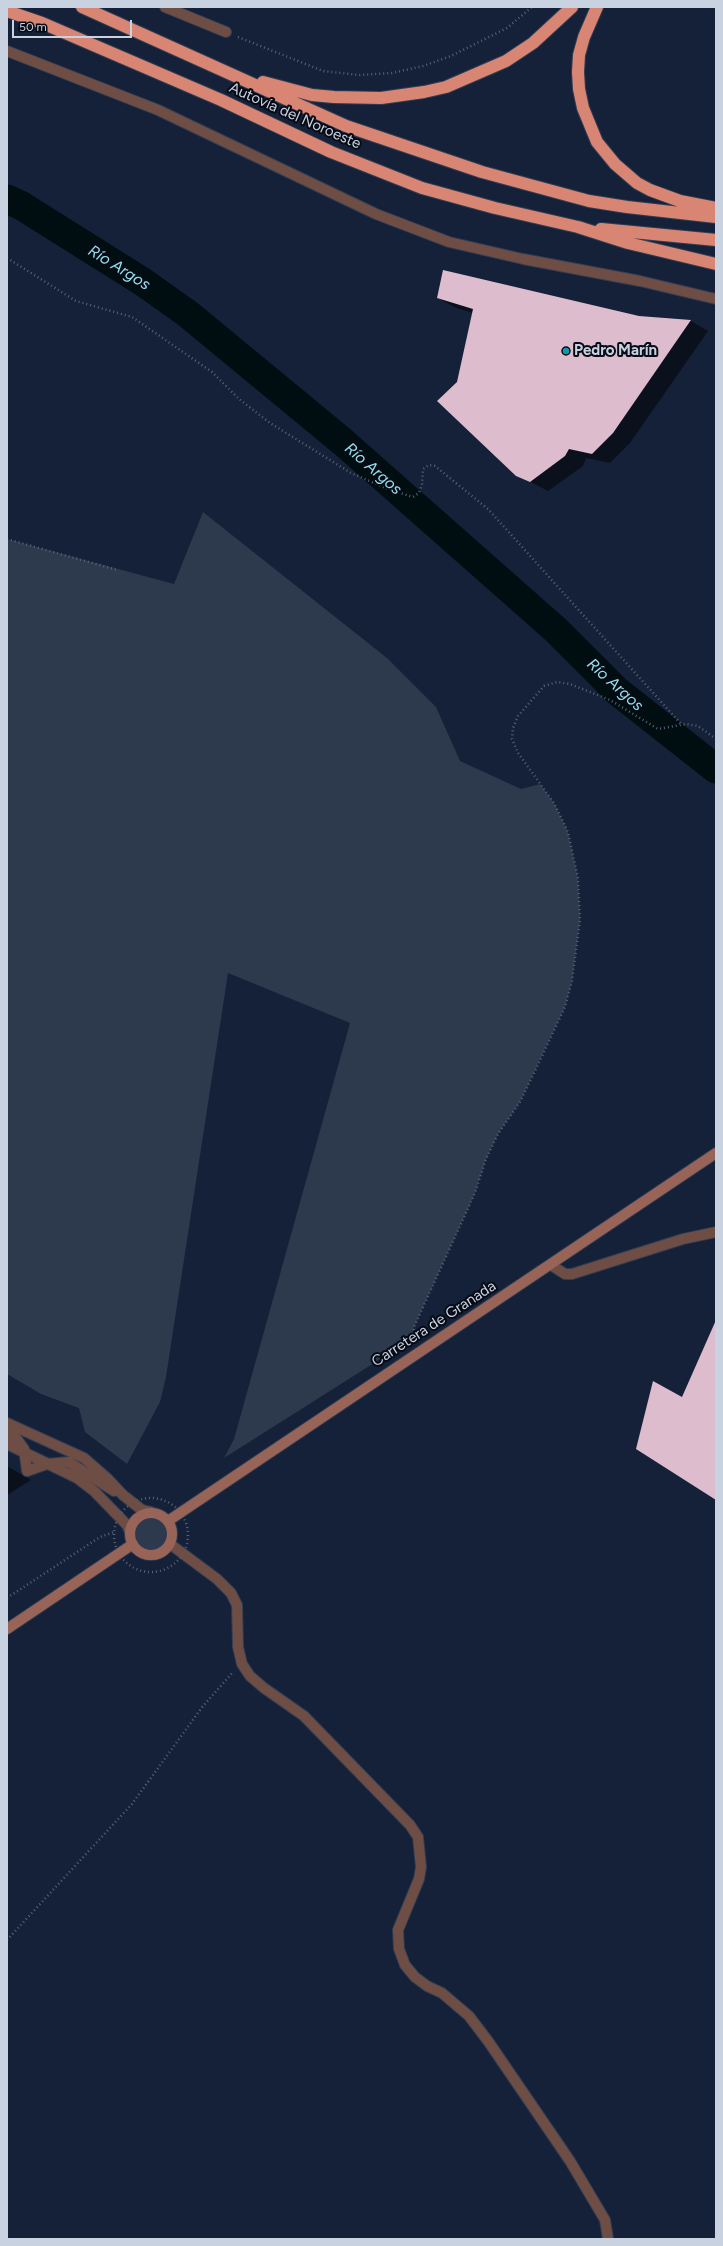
<!DOCTYPE html>
<meta charset="utf-8">
<style>
body{margin:0}
#map{position:relative;width:723px;height:2246px;overflow:hidden;background:#142138;font-family:Figtree,sans-serif}
canvas{display:block}
.frame{position:absolute;inset:0;border:8px solid #c9d2e1;pointer-events:none}
.scale{position:absolute;left:12px;top:20px;width:120px;height:18px;box-sizing:border-box;border:2px solid #c9d2e1;border-top:0;padding-left:5px;font-size:12px;line-height:14px;white-space:nowrap;color:#c9d2e1;-webkit-text-stroke:3px #060b15;paint-order:stroke}
</style>
<div id="map">
<canvas width="723" height="2246"></canvas>
<div class="frame"></div>
<div class="scale">50 m</div>
</div>
<script>
const context = document.querySelector('canvas').getContext('2d');
context.lineJoin = 'round';
function fillPath(path, color) {
  context.fillStyle = color;
  context.fill(path, 'evenodd');
}
function shape(rows) {
  const path = new Path2D();
  for (const r of rows) {
    if (r.length === 3) {
      path.moveTo(r[0] + r[2], r[1]);
      path.arc(r[0], r[1], r[2], 0, 2 * Math.PI);
      continue;
    }
    path.moveTo(r[0], r[1]);
    for (let i = 2; i < r.length; i += 2) path.lineTo(r[i], r[i + 1]);
  }
  return path;
}
function stroke(path, color, width, dash) {
  context.strokeStyle = color;
  context.lineWidth = width;
  context.lineCap = dash ? 'butt' : 'round';
  context.setLineDash(dash || []);
  context.stroke(path);
}
function label(font, color, halo, rows, align = 'center') {
  context.font = font + ' Figtree,sans-serif';
  context.lineWidth = 4;
  context.setLineDash([]);
  context.textBaseline = 'middle';
  context.strokeStyle = halo;
  context.fillStyle = color;
  for (const [text, x, y, turn = 0] of rows) {
    context.save();
    context.translate(x, y);
    context.rotate((+turn || 0) * Math.PI / 180);
    context.textAlign = isNaN(turn) ? turn : align;
    if (halo) context.strokeText(text, 0, 0);
    context.fillText(text, 0, 0);
    context.restore();
  }
}
const green = shape([
 [203,512,387,658,436,707,460,761,521,789,540,784,554,803,568,832,578,878,580,920,572,981,565,1007,520,1102,498,1134,486,1159,475,1193,414,1327,412,1339,224,1458,234,1439,350,1023,228,973,166,1377,160,1402,127,1464,85,1432,79,1408,41,1394,7,1374,7,539,174,584],
 [151,1534,18]
]);
const shadow = shape([
 [438,298,691,321,708,331,630,443,610,463,586,458,583,466,548,491,517,475,458,383,473,313,456,308],
 [7,1466,31,1480,7,1495]
]);
const river = shape([
 [7,199,22,206,143,282,188,314,343,442,556,630,617,691,716,769]
]);
const building = shape([
 [443,270,639,316,691,320,613,433,592,454,569,449,565,456,530,482,516,476,437,401,457,382,473,309,437,298],
 [716,1320,716,1500,636,1449,653,1381,682,1397]
]);
const path = shape([
 [238,37,323,71,359,75,392,73,423,66,451,56,507,28,532,7],
 [7,258,76,301,132,317,212,372,239,399,270,423,351,473,390,490,413,497,419,493,422,485,423,469,429,465,435,466,488,509,682,725],
 [7,539,117,570],
 [413,1342,414,1327,475,1193,486,1159,498,1134,520,1102,537,1067,565,1007,572,981,580,920,578,878,568,832,554,803,518,753,512,739,513,728,518,716,544,686,557,682,570,684,610,700,658,729,686,724,698,726,716,739],
 [151,1535,37],
 [7,1598,100,1537,114,1532],
 [7,1940,132,1804,203,1706,233,1672]
]);
const street = shape([
 [165,7,226,32],
 [7,51,158,110,376,214,449,242,523,259,640,281,716,299],
 [551,1265,565,1274,572,1274,683,1239,716,1232],
 [7,1423,84,1458,107,1478,123,1495,142,1510,151,1512],
 [7,1432,16,1438,24,1449,27,1471,47,1464,69,1462,114,1491],
 [7,1444,77,1478,94,1491,127,1525,130,1532],
 [170,1544,217,1579,231,1593,237,1605,238,1647,242,1664,250,1676,264,1688,304,1716,410,1825,418,1837,421,1867,419,1879,398,1930,399,1949,405,1965,415,1977,427,1986,442,1993,469,2016,488,2041,570,2161,605,2220,608,2239]
]);
const secondary = shape([
 [151,1534,21],
 [168,1521,716,1153],
 [7,1629,133,1544]
]);
const highway = shape([
 [82,7,346,126,482,172,589,201,627,207,716,217],
 [597,7,584,37,579,55,578,72,579,89,583,108,597,142,615,164,637,183,650,190,680,201,716,208],
 [7,11,42,23,221,100,331,152,422,188,495,208,578,227,628,243,716,264],
 [263,82,312,95,334,97,381,98,424,92,446,87,506,61,533,43,572,7],
 [601,229,716,240]
]);
const markers = [
 [566,351,4,"#0f9aa8"]
];
const streetNames = [
 ["Autovía del Noroeste",295,116,24],
 ["Carretera de Granada",434,1324,-33]
];
const poiNames = [
 ["Pedro Marín",574,351]
];
const waterNames = [
 ["Río Argos",119,268,32],
 ["Río Argos",373,469,41],
 ["Río Argos",615,685,42]
];
fillPath(green, '#2d394c');
fillPath(shadow, '#0007');
stroke(river, '#000e11', 29);
fillPath(building, '#ddbcce');
stroke(street, '#313d53', 12);
stroke(secondary, '#313d53', 12);
stroke(highway, '#313d53', 14);
stroke(path, '#576377', 2.5, [1, 3]);
stroke(street, '#6e4d45', 10);
stroke(secondary, '#996458', 10);
stroke(highway, '#d88673', 12);
for (const [x, y, r, color] of markers) {
  const dot = new Path2D();
  dot.arc(x, y, r, 0, 2 * Math.PI);
  context.fillStyle = color;
  context.fill(dot);
  stroke(dot, '#060b15', 1.5);
}
label('15px', '#c9d2e1', '#060b15', streetNames);
label('bold 15px', '#c9d2e1', '#060b15', poiNames, 'left');
label('italic 16px', '#96e0ec', '#060b15', waterNames);
</script>
